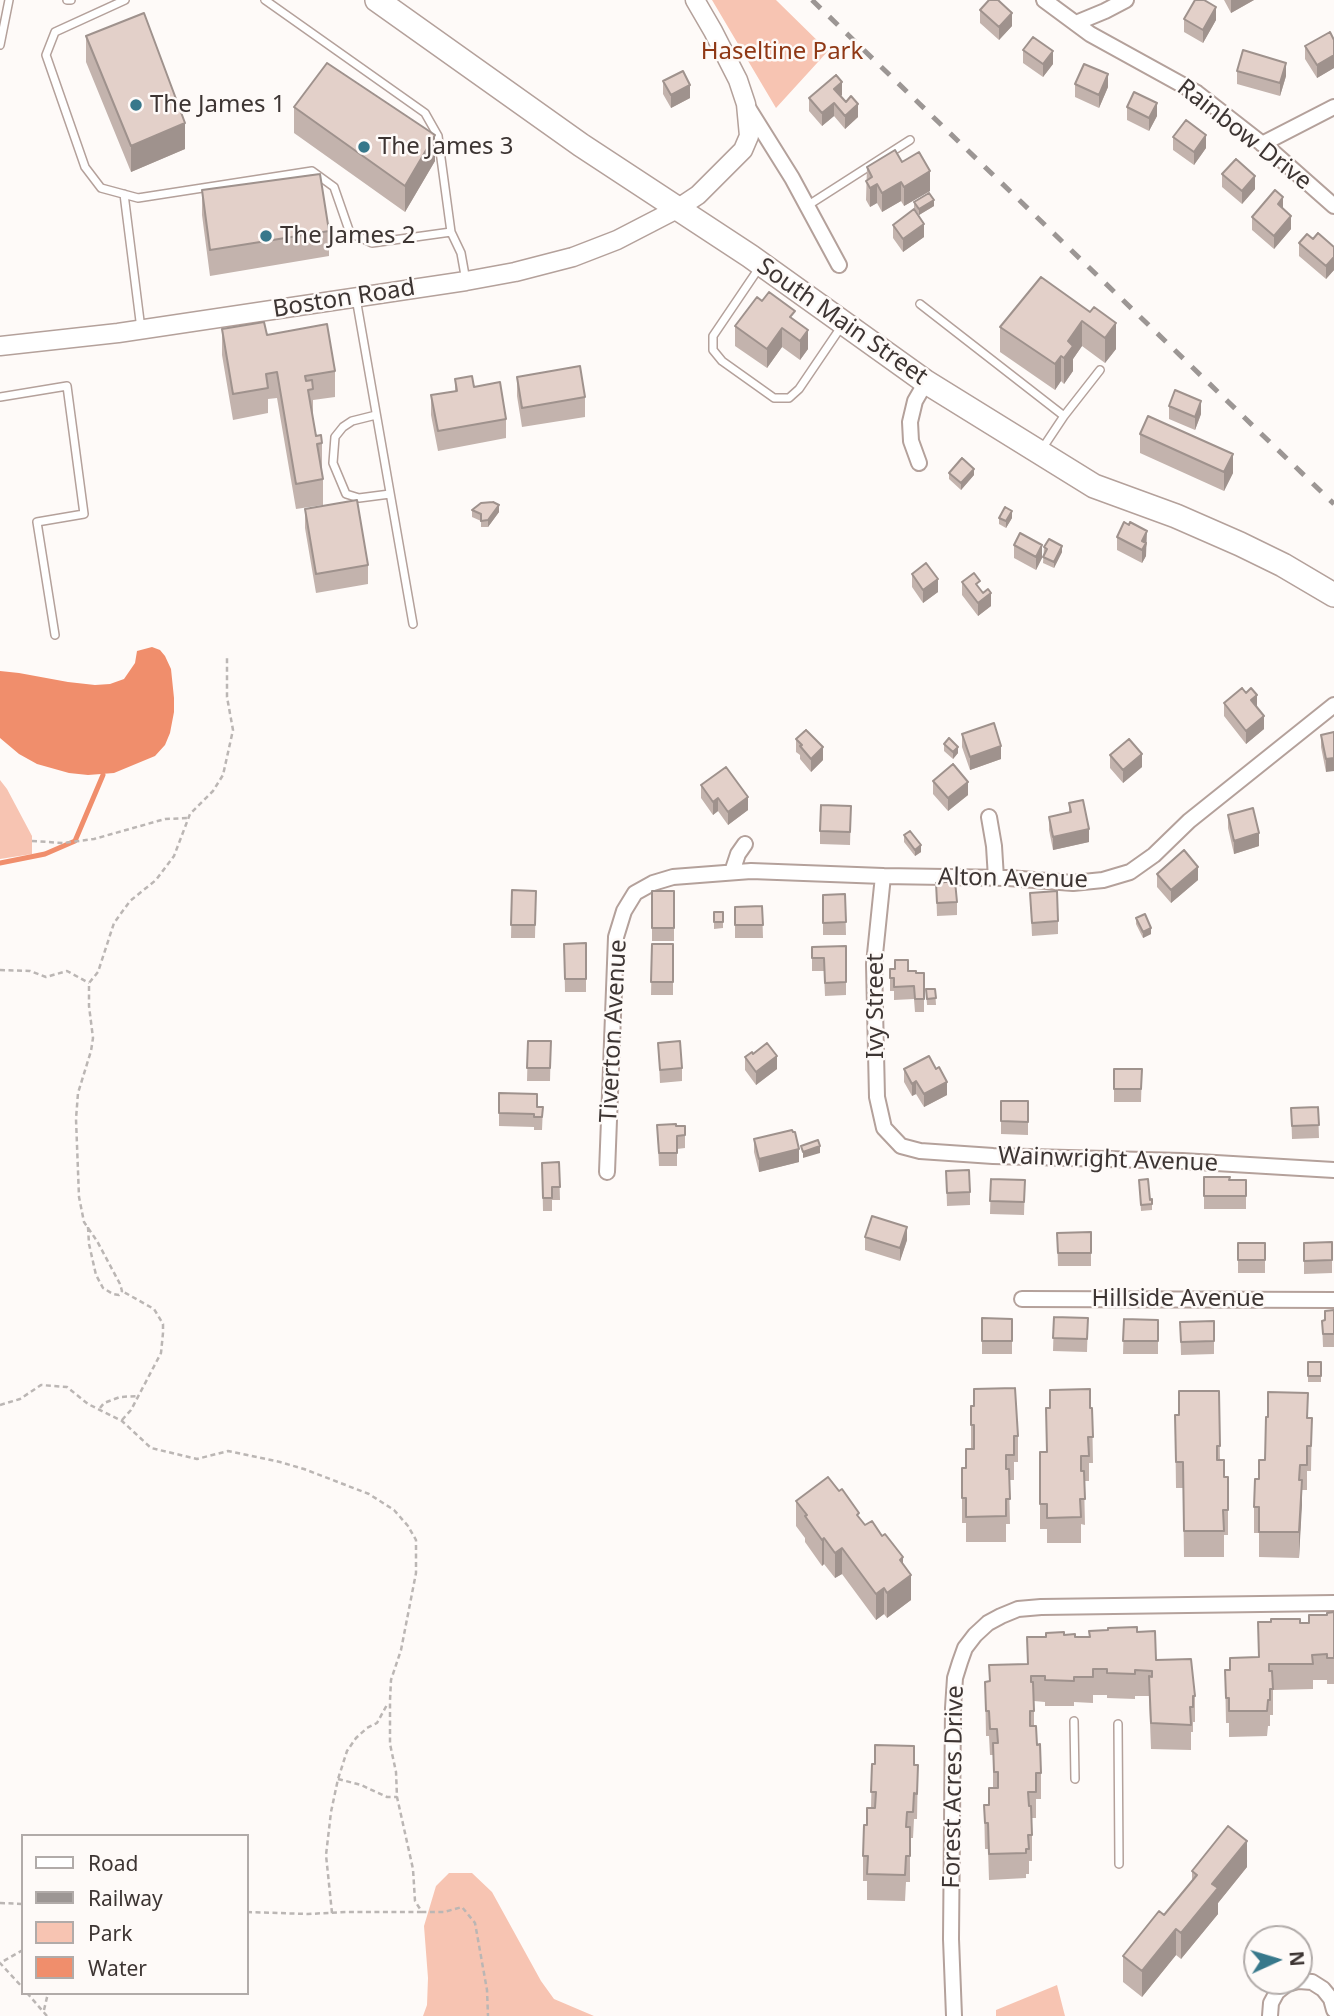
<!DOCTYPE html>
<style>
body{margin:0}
#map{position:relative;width:1334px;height:2016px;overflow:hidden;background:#fefaf8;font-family:"Noto Sans",sans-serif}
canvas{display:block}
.legend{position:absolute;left:21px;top:1834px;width:228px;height:161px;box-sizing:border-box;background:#fefaf8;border:2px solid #b1aba9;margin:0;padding:9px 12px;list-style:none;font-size:21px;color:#3d3533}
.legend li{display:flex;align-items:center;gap:14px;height:35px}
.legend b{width:35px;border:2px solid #b1aba9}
.north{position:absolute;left:1243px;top:1925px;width:70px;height:70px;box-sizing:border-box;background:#fefaf8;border:2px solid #b1aba9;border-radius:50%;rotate:86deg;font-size:19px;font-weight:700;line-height:28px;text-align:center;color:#3d3533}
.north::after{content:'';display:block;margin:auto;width:24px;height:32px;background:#37788b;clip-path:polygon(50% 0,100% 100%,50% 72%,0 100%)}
</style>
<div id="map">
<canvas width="1334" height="2016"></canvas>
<ul class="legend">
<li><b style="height:9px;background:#fff"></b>Road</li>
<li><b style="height:9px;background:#9c9694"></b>Railway</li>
<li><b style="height:19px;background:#f7c4b2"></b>Park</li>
<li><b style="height:19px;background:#f08e6c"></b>Water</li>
</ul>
<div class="north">N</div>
</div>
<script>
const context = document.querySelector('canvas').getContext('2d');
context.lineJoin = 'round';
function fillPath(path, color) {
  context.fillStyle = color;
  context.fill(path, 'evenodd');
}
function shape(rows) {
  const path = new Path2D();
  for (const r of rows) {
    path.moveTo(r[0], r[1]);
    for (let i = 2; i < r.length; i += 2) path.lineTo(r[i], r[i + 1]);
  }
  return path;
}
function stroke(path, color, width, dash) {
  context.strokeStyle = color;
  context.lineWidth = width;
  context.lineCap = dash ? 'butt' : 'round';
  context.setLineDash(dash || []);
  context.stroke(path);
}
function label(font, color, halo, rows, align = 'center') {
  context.font = font + ' "Noto Sans",sans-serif';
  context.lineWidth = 5;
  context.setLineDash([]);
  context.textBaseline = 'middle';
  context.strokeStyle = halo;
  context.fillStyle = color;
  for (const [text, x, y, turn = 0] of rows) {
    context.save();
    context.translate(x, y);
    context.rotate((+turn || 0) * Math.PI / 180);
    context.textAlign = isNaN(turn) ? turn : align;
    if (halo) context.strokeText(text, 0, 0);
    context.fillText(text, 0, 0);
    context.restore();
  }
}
const green = shape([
 [712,0,776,0,828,51,776,108],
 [0,780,7,789,32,836,32,854,0,859],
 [449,1873,472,1873,492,1892,541,1981,554,1999,594,2016,423,2016,427,2005,428,1978,424,1926,436,1886],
 [1057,1985,1065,2016,996,2016,996,2010]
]);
const water = shape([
 [152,647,160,650,165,656,171,669,174,698,174,712,170,733,165,745,155,756,114,773,88,775,69,773,37,764,19,754,0,738,0,671,19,673,68,682,95,685,110,684,124,679,135,663,137,651]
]);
const stream = shape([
 [0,863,45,854,75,841,103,775]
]);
const path = shape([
 [32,841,63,843,94,839,165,819,189,818],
 [0,970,30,971,46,977,67,971,89,983],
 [88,1227,89,1244,96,1275,103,1288,113,1294,119,1295,122,1291,120,1284,97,1241,84,1222,79,1197,76,1119,78,1093,91,1051,93,1038,89,1006,89,983,98,972,114,923,130,901,156,880,174,856,190,814,213,791,223,775,233,730,227,697,227,656],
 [0,1405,20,1399,41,1385,67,1387,88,1404,122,1421,151,1448,197,1459,228,1451,280,1462,304,1469,369,1494,394,1510,408,1526,416,1540,416,1573,401,1650,391,1680,390,1700,390,1744,396,1772,397,1797,413,1869,415,1901,422,1912,444,1912,462,1907,475,1923,487,1990,488,2016],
 [100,1408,104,1403,120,1397,138,1396],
 [122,1420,131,1410,161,1353,163,1333,163,1324,154,1309,122,1291],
 [338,1779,361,1785,387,1797,397,1797],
 [0,1903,23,1904],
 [247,1912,308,1914,346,1912,422,1912],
 [332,1913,326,1855,331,1812,338,1779,347,1751,356,1738,367,1728,377,1723,388,1703],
 [23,1950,0,1963,23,1988],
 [27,1993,47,2016],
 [44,2010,48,1993]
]);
const service = shape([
 [67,0,71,0],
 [125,0,55,32,46,55,85,167,101,188,138,198,312,171,334,187,350,233,372,243,451,232,438,136,425,113,265,0],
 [0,45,9,0],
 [124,194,141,329],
 [807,206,910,140],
 [451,232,461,253,466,281],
 [759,268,713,336,713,350,722,361,774,398,789,398,799,389,841,327],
 [356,298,413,624],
 [920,304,1064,416],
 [0,397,67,386,84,514,37,522,55,635],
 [376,415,352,421,343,427,335,437,333,463,346,494,359,498,390,494],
 [1042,449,1064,416,1100,370],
 [1074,1721,1075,1779],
 [1118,1724,1119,1864]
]);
const minor = shape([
 [1044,0,1090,34,1197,93,1274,153,1334,206],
 [1076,23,1105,11,1126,0],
 [747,106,792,178,839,265],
 [1262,144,1334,107],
 [919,463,911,441,910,422,915,401,926,382],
 [989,817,994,846,996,878],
 [732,872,738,854,745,844],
 [883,876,874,964,877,1097,884,1128,901,1146,920,1151,993,1156,1182,1161,1334,1170],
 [607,1172,616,937,624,911,635,893,653,883,673,877,751,871,883,876,1008,878,1073,883,1103,880,1130,872,1154,855,1189,821,1334,705],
 [1022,1299,1334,1300],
 [1299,1981,1312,1982,1323,1989,1331,1999,1334,2010],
 [954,2016,951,1939,953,1708,955,1678,960,1662,965,1648,975,1635,988,1623,1001,1616,1018,1609,1041,1607,1334,1603],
 [1270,2016,1271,2003,1277,1992,1287,1984,1298,1981]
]);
const tertiary = shape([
 [0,346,118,333,466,281,515,272,573,257,617,240,677,209,698,195,743,150,749,136,746,104,738,80,713,31,695,0]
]);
const primary = shape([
 [377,0,581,145,750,256,926,382,1094,486,1176,516,1240,544,1283,565,1334,595]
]);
const rail = shape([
 [812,0,1334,504]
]);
const wall = shape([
 [1224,0,1254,0,1231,13],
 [980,10,1012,26,999,40,980,23],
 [1184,19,1216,20,1203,43,1184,32],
 [86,36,185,149,131,172,86,62],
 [1334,40,1334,68,1317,78,1305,59,1305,46],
 [1023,50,1053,64,1043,77,1023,63],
 [1237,71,1286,76,1280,96,1237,84],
 [663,81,690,98,671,108,663,94],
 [1075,84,1108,87,1099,108,1075,97],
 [842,95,841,96,858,117,845,129,834,116,822,126,809,111,809,98],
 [294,107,435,161,405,212,294,133],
 [1127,107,1157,116,1149,131,1127,120],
 [1173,137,1206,148,1194,165,1173,150],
 [902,162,930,191,904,206,901,201,882,212,877,203,870,207,866,200,867,167],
 [1222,174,1255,189,1242,204,1222,187],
 [202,190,329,231,329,256,210,276,202,215],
 [914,202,934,206,919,215,914,208],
 [1283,209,1291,229,1274,249,1252,230,1252,217],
 [893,225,924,237,903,252,893,238],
 [1299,243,1334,247,1334,270,1326,279,1299,256],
 [762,301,795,320,808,349,800,360,782,347,767,368,735,346,735,326],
 [1090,312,1116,349,1105,363,1082,346,1073,359,1073,371,1064,384,1061,381,1055,390,1000,352,1000,327],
 [222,329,267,335,335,371,335,397,313,400,313,414,312,415,316,436,322,443,322,469,321,469,323,479,323,505,296,509,277,398,268,399,268,413,233,420,222,355],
 [517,377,585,397,585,417,522,427,517,396],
 [455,379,474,387,506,419,506,438,438,451,431,415,431,395,455,391],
 [1169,406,1201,414,1195,430,1169,419],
 [1140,434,1233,473,1224,491,1140,453],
 [949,473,974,475,961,490,949,479],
 [305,509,368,565,368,584,316,593,305,528],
 [472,510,499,512,488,527,481,527,481,521,472,517],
 [999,518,1012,518,1006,528,999,524],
 [1117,537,1147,544,1146,547,1146,556,1142,563,1117,550],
 [1014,545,1042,558,1036,570,1014,558],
 [1044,547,1062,552,1054,568,1043,563],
 [912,574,938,592,923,603,912,587],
 [962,582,980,589,991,606,978,616,962,595],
 [1224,703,1264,729,1246,744,1224,716],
 [1334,732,1326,772,1321,747,1321,735],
 [962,734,1001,759,970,770,962,747],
 [796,739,823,760,811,772,800,759,800,755,796,752],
 [944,744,958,753,953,759,944,751],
 [1110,755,1142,767,1123,783,1110,768],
 [933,781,968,795,948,811,933,794],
 [701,785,748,810,728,825,718,811,713,815,701,798],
 [1069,803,1089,842,1053,850,1049,830,1049,817,1069,812],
 [851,806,850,845,820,844,820,831],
 [1228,815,1259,846,1234,854,1228,828],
 [904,835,921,852,915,856,904,842],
 [1157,874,1198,880,1171,903,1157,887],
 [936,883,957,902,957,915,937,916],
 [512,890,536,891,535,938,511,938],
 [652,891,674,891,674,941,652,941],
 [1030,893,1058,921,1058,934,1032,936],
 [845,894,846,935,823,935,823,895],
 [762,906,763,938,735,938,735,907],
 [714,912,723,912,723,928,714,929],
 [1136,918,1151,934,1143,938,1136,924],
 [586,943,586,992,565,992,564,944],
 [652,944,673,944,673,995,651,995],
 [846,946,846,995,825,996,824,971,812,971,812,947],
 [890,969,908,971,916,973,924,973,924,1012,915,1012,914,999,894,1000,894,991,890,991],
 [926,989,935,989,936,1005,927,1005],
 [528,1041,551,1041,550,1081,527,1081],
 [658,1043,682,1068,682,1081,660,1083],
 [745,1057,777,1069,756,1085,745,1070],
 [904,1069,947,1095,924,1107,916,1094,912,1096,904,1082],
 [1114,1069,1142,1069,1141,1102,1114,1102],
 [499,1093,537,1107,543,1107,542,1130,534,1130,534,1127,499,1126],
 [1001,1101,1028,1101,1028,1135,1001,1134],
 [1318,1107,1319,1138,1292,1139,1291,1108],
 [657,1125,685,1126,685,1148,677,1149,677,1166,659,1166],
 [754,1139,799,1162,759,1172,754,1152],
 [559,1162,560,1200,552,1200,552,1211,543,1211,542,1163],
 [946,1171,970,1192,970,1205,947,1206],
 [1204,1177,1229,1180,1246,1180,1246,1209,1204,1209],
 [991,1179,1025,1180,1024,1215,990,1214],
 [1139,1180,1150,1200,1152,1199,1152,1210,1141,1211],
 [1091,1232,1091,1266,1058,1266,1057,1233],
 [865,1237,907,1240,900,1261,865,1250],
 [1332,1242,1332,1273,1304,1274,1304,1243],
 [1238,1243,1265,1243,1265,1273,1238,1273],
 [1334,1310,1334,1347,1323,1347,1322,1321,1325,1320,1325,1311],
 [1054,1317,1088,1318,1087,1352,1053,1351],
 [982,1318,1012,1319,1012,1354,982,1354],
 [1124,1319,1158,1320,1158,1354,1123,1354],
 [1180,1322,1214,1341,1214,1354,1181,1355],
 [1308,1362,1321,1362,1321,1382,1308,1382],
 [1219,1391,1220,1460,1224,1477,1228,1477,1228,1535,1224,1535,1224,1557,1184,1557,1183,1488,1176,1488,1175,1415,1179,1415],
 [971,1406,1018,1436,1018,1462,1014,1462,1014,1480,1009,1480,1010,1524,1006,1524,1006,1542,966,1542,966,1523,962,1523,962,1468,966,1468,971,1449],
 [1090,1408,1092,1408,1093,1463,1089,1463,1089,1481,1084,1481,1085,1525,1081,1524,1081,1543,1047,1543,1047,1529,1040,1529,1040,1452,1047,1452],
 [1308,1418,1312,1418,1311,1471,1307,1471,1307,1490,1302,1490,1299,1558,1259,1557,1259,1533,1254,1533,1254,1507,1259,1479,1265,1460],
 [796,1501,859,1518,865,1525,903,1564,911,1600,887,1618,884,1614,876,1620,842,1574,835,1578,824,1564,822,1566,805,1542,805,1538,796,1526],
 [1334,1612,1334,1684,1327,1684,1327,1680,1313,1680,1313,1689,1273,1690,1273,1715,1270,1715,1270,1726,1268,1726,1267,1736,1229,1737,1229,1723,1226,1723,1225,1670,1230,1670,1258,1657,1300,1623,1309,1623],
 [1137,1632,1156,1660,1195,1696,1195,1722,1193,1722,1193,1732,1191,1732,1191,1750,1151,1749,1149,1696,1135,1696,1135,1699,1107,1698,1107,1695,1093,1695,1093,1703,1074,1702,1074,1706,1045,1706,1045,1702,1034,1701,1034,1726,1041,1773,1041,1799,1036,1799,1036,1818,1032,1818,1032,1861,1029,1861,1029,1874,1026,1874,1026,1878,989,1880,988,1849,985,1849,984,1805,989,1805,989,1788,993,1788,993,1755,990,1755,989,1736,986,1736,985,1682,989,1681,989,1665,1027,1664,1027,1637,1064,1635,1075,1637,1089,1637],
 [872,1764,918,1765,917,1819,914,1819,913,1838,910,1838,910,1882,906,1882,905,1901,867,1900,867,1881,863,1881,863,1856,871,1808],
 [1247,1867,1218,1903,1218,1914,1181,1959,1176,1955,1142,1997,1123,1982,1123,1956,1164,1915,1192,1881,1192,1871]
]);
const shadedWall = shape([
 [1231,0,1254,0,1231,13],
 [1216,7,1216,20,1203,43,1203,30],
 [1012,13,1012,26,999,40,999,27],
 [1053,51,1053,64,1043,77,1043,64],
 [1334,55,1334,68,1317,78,1317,65],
 [1286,63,1286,76,1280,96,1280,83],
 [1108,74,1108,87,1099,108,1099,95],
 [842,82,842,95,834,102,834,89],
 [690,85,690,98,671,108,671,95],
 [834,103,834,116,822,126,822,113],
 [1157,103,1157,116,1149,131,1149,118],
 [858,104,858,117,845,129,845,116],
 [185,123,185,149,131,172,131,146],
 [435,135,435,161,405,212,405,186],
 [1206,135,1206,148,1194,165,1194,152],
 [930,171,930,191,904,206,904,187],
 [1255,176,1255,189,1242,204,1242,191],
 [901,182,901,201,882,212,882,193],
 [877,184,877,203,870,207,870,188],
 [1283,197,1283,210,1278,204],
 [934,200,934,206,919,215,919,209],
 [1291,216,1291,229,1274,249,1274,236],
 [924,224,924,237,903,252,903,239],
 [1334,257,1334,270,1326,279,1326,266],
 [1082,321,1082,346,1073,359,1073,371,1064,384,1064,358,1068,341],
 [1116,323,1116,349,1105,363,1105,338],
 [782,328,782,347,767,368,767,349],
 [808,330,808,349,800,360,800,341],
 [1061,356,1061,381,1055,390,1055,364],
 [1201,401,1201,414,1195,430,1195,417],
 [1233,454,1233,473,1224,491,1224,472],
 [974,469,974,475,961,490,961,483],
 [499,505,499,512,488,527,488,520],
 [1012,511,1012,518,1006,528,1006,521],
 [1147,531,1146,556,1142,563,1142,541],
 [1042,545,1042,558,1036,570,1036,557],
 [1062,546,1062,552,1054,568,1054,562],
 [938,579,938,592,923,603,923,590],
 [991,593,991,606,978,616,978,603],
 [1257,695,1257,708,1251,700],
 [1264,716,1264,729,1246,744,1246,731],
 [1001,746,1001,759,970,770,970,757],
 [823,747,823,760,811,772,811,759],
 [958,747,958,753,953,759,953,752],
 [1142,754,1142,767,1123,783,1123,770],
 [1334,758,1334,771,1326,772,1326,759],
 [968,782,968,795,948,811,948,798],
 [748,797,748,810,728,825,728,812],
 [718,798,718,811,713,815,713,802],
 [1089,829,1089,842,1053,850,1053,837],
 [1259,833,1259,846,1234,854,1234,841],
 [921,845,921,852,915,856,915,850],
 [1198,867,1198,880,1171,903,1171,890],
 [1151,928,1151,934,1143,938,1143,932],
 [777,1056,777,1069,756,1085,756,1072],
 [916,1081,916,1094,912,1096,912,1084],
 [947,1082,947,1095,924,1107,924,1094],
 [820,1146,820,1153,803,1158,803,1152],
 [799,1149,799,1162,759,1172,759,1159],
 [907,1227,907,1240,900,1261,900,1248],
 [1302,1480,1302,1505,1299,1558,1299,1532],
 [824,1538,824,1564,822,1566,822,1540],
 [842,1548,842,1574,835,1578,835,1553],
 [903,1557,903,1581,911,1575,911,1600,887,1618,887,1593,900,1560],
 [884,1588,884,1614,876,1620,876,1594],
 [1247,1841,1247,1867,1218,1903,1218,1914,1181,1959,1181,1933,1212,1884],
 [1176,1929,1176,1955,1142,1997,1142,1971]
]);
const building = shape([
 [989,0,998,0,1012,13,999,27,980,10,989,0],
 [1195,0,1204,0,1216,7,1203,30,1184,19,1195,0],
 [144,13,185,123,131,146,86,36,144,13],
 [1330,32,1334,40,1334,55,1317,65,1305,46,1330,32],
 [1033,37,1053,51,1043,64,1023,50,1033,37],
 [1243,50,1286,63,1280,83,1237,71,1243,50],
 [327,63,435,135,405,186,294,107,327,63],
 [1084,64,1108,74,1099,95,1075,84,1084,64],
 [683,71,690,85,671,95,663,81,683,71],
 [836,75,842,82,834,89,846,102,851,96,858,104,845,116,834,103,822,113,809,98,836,75],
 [1134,92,1157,103,1149,118,1127,107,1134,92],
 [1186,120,1206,135,1194,152,1173,137,1186,120],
 [895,150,902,162,919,152,930,171,904,187,901,182,882,193,877,184,870,188,866,181,872,177,867,167,895,150],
 [1236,159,1255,176,1242,191,1222,174,1236,159],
 [320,174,329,231,210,250,202,190,320,174],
 [1275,190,1283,197,1278,204,1291,216,1274,236,1252,217,1275,190],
 [929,193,934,200,919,209,914,202,929,193],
 [914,209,924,224,903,239,893,225,914,209],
 [1318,233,1334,247,1334,257,1326,266,1299,243,1307,234,1313,239,1318,233],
 [1041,277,1090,312,1094,307,1116,323,1105,338,1082,321,1068,341,1073,346,1064,358,1061,356,1055,364,1000,327,1041,277],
 [769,292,795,311,790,317,808,330,800,341,782,328,767,349,735,326,757,297,762,301,769,292],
 [264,322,267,335,327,324,335,371,305,376,306,381,312,380,313,389,308,390,316,436,321,435,322,443,317,444,323,479,296,484,277,372,266,374,268,388,233,394,222,329,264,322],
 [580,366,585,397,522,408,517,377,580,366],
 [472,376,474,387,500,382,506,419,438,431,431,395,457,391,455,379,472,376],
 [1175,390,1201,401,1195,417,1169,406,1175,390],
 [1148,416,1233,454,1224,472,1140,434,1148,416],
 [962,458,974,469,961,483,949,473,962,458],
 [357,500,368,565,316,574,305,509,357,500],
 [493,502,499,505,488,520,481,521,481,514,472,510,481,503,493,502],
 [1005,507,1012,511,1006,521,999,518,1005,507],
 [1124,522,1129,525,1130,522,1147,531,1142,541,1146,543,1142,550,1117,537,1124,522],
 [1020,533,1042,545,1036,557,1014,545,1020,533],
 [1049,539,1062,546,1054,562,1043,557,1047,549,1044,547,1049,539],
 [926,563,938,579,923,590,912,574,926,563],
 [974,573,980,581,976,584,983,593,988,589,991,593,978,603,962,582,974,573],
 [1242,688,1246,693,1251,688,1257,695,1251,700,1264,716,1246,731,1224,703,1242,688],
 [994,723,1001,746,970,757,962,734,994,723],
 [806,730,823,747,811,759,800,746,802,745,796,739,806,730],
 [1334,732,1334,758,1326,759,1321,735,1334,732],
 [949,738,958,747,953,752,944,744,949,738],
 [1129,739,1142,754,1123,770,1110,755,1129,739],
 [953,764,968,782,948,798,933,781,953,764],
 [726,767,748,797,728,812,718,798,713,802,701,785,726,767],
 [1083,800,1089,829,1053,837,1049,817,1071,812,1069,803,1083,800],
 [821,805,851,806,850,832,820,831,821,805],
 [1253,808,1259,833,1234,841,1228,815,1253,808],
 [910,831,921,845,915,850,904,835,910,831],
 [1184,850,1198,867,1171,890,1157,874,1184,850],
 [955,881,957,902,937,903,936,883,955,881],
 [512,890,536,891,535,925,511,925,512,890],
 [652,891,674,891,674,928,652,928,652,891],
 [1057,891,1058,921,1032,923,1030,893,1057,891],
 [845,894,846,922,823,923,823,895,845,894],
 [762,906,763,925,735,925,735,907,762,906],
 [714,912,723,912,723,922,714,922,714,912],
 [1145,914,1151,928,1143,932,1136,918,1145,914],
 [586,943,586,979,565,979,564,944,586,943],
 [652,944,673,944,673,982,651,982,652,944],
 [846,946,846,982,825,983,824,958,812,958,812,947,846,946],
 [895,960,908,960,908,971,916,971,916,973,924,973,924,999,915,999,914,986,894,987,894,978,890,978,890,969,895,969,895,960],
 [926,989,935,989,936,998,927,999,926,989],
 [528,1041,551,1041,550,1068,527,1068,528,1041],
 [680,1041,682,1068,660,1070,658,1043,680,1041],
 [767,1043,777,1056,756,1072,745,1057,752,1052,753,1054,767,1043],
 [929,1056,936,1069,939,1067,947,1082,924,1094,916,1081,912,1084,904,1069,929,1056],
 [1114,1069,1142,1069,1141,1089,1114,1089,1114,1069],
 [499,1093,537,1094,537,1107,543,1107,542,1117,534,1117,534,1114,499,1113,499,1093],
 [1001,1101,1028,1101,1028,1122,1001,1121,1001,1101],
 [1318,1107,1319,1125,1292,1126,1291,1108,1318,1107],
 [676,1124,676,1126,685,1126,685,1135,677,1136,677,1153,659,1153,657,1125,676,1124],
 [792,1130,793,1132,795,1132,799,1149,759,1159,754,1139,792,1130],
 [818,1140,820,1146,803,1152,801,1146,818,1140],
 [559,1162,560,1187,552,1187,552,1198,543,1198,542,1163,559,1162],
 [969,1170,970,1192,947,1193,946,1171,969,1170],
 [1204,1177,1230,1177,1229,1180,1246,1180,1246,1196,1204,1196,1204,1177],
 [991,1179,1025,1180,1024,1202,990,1201,991,1179],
 [1148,1179,1150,1200,1152,1199,1152,1204,1141,1205,1139,1180,1148,1179],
 [872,1216,907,1227,900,1248,865,1237,872,1216],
 [1091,1232,1091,1253,1058,1253,1057,1233,1091,1232],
 [1332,1242,1332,1260,1304,1261,1304,1243,1332,1242],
 [1238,1243,1265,1243,1265,1260,1238,1260,1238,1243],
 [1334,1310,1334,1334,1323,1334,1322,1321,1325,1320,1325,1311,1334,1310],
 [1054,1317,1088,1318,1087,1339,1053,1338,1054,1317],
 [982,1318,1012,1319,1012,1341,982,1341,982,1318],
 [1124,1319,1158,1320,1158,1341,1123,1341,1124,1319],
 [1214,1321,1214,1341,1181,1342,1180,1322,1214,1321],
 [1308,1362,1321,1362,1321,1376,1308,1376,1308,1362],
 [1015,1388,1018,1436,1014,1436,1014,1455,1006,1455,1006,1469,1009,1469,1010,1499,1006,1499,1006,1516,966,1517,966,1498,962,1498,962,1468,966,1468,966,1449,974,1449,974,1425,971,1425,971,1406,974,1406,974,1389,1015,1388],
 [1090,1389,1090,1408,1092,1408,1093,1437,1088,1437,1089,1456,1081,1456,1081,1471,1084,1471,1085,1499,1080,1499,1081,1517,1047,1518,1047,1504,1040,1504,1040,1452,1047,1452,1046,1408,1050,1408,1050,1390,1090,1389],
 [1179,1391,1219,1391,1220,1446,1217,1446,1217,1460,1224,1460,1224,1477,1228,1477,1228,1510,1223,1510,1224,1531,1184,1531,1183,1462,1176,1462,1175,1415,1179,1415,1179,1391],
 [1268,1392,1308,1393,1307,1418,1312,1418,1311,1446,1307,1446,1307,1465,1300,1465,1299,1480,1302,1480,1299,1532,1259,1532,1259,1507,1254,1507,1255,1479,1259,1479,1259,1460,1265,1460,1266,1417,1268,1417,1268,1392],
 [828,1477,839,1491,842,1489,859,1513,857,1515,865,1525,872,1521,882,1536,885,1534,903,1557,900,1560,911,1575,887,1593,884,1588,876,1594,842,1548,835,1553,824,1538,822,1540,805,1516,807,1515,796,1501,828,1477],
 [1334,1612,1334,1658,1327,1658,1327,1654,1312,1655,1313,1664,1269,1664,1269,1671,1272,1671,1273,1689,1270,1689,1270,1700,1268,1700,1267,1711,1229,1711,1229,1698,1226,1698,1225,1670,1230,1670,1230,1658,1259,1657,1258,1622,1271,1622,1271,1619,1300,1619,1300,1623,1309,1623,1309,1615,1327,1615,1327,1613,1334,1612],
 [1137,1627,1137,1632,1155,1631,1156,1660,1191,1659,1195,1696,1193,1696,1193,1707,1190,1707,1191,1725,1151,1723,1149,1676,1152,1677,1152,1671,1135,1670,1135,1674,1107,1673,1107,1669,1093,1669,1093,1677,1074,1677,1074,1681,1045,1680,1045,1676,1031,1676,1031,1682,1033,1682,1034,1711,1030,1711,1030,1726,1036,1726,1037,1745,1040,1744,1041,1773,1036,1773,1036,1792,1028,1792,1029,1806,1031,1806,1032,1835,1028,1835,1029,1849,1026,1849,1026,1853,989,1854,988,1823,985,1823,984,1805,989,1805,989,1788,998,1788,998,1772,994,1772,993,1743,998,1743,997,1729,990,1729,989,1711,986,1711,985,1682,990,1681,989,1665,1028,1664,1027,1637,1046,1637,1046,1633,1064,1632,1064,1635,1075,1634,1075,1637,1090,1637,1089,1631,1108,1630,1108,1628,1137,1627],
 [875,1745,914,1746,914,1765,918,1765,917,1794,914,1793,913,1812,907,1812,906,1827,910,1827,910,1856,906,1856,905,1875,867,1874,868,1856,863,1856,864,1825,867,1825,867,1808,875,1808,876,1792,871,1792,872,1764,875,1764,875,1745],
 [1228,1826,1247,1841,1212,1884,1218,1888,1181,1933,1176,1929,1142,1971,1123,1956,1159,1911,1164,1915,1197,1875,1192,1871,1228,1826]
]);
const markers = [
 [136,105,7,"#37788b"],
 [364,147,7,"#37788b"],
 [266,236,7,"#37788b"]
];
const parkNames = [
 ["Haseltine Park",782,52]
];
const poiNames = [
 ["The James 1",150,105],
 ["The James 3",378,147],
 ["The James 2",280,236]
];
const streetNames = [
 ["Rainbow Drive",1244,135,38],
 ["Boston Road",344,299,-9],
 ["South Main Street",842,322,35],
 ["Alton Avenue",1013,879,1],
 ["Ivy Street",876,1006,-90],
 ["Tiverton Avenue",614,1031,-87],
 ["Wainwright Avenue",1108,1160,2],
 ["Hillside Avenue",1178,1299],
 ["Forest Acres Drive",954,1787,-89]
];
fillPath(green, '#f7c4b2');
fillPath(water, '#f08e6c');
stroke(stream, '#f08e6c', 5);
stroke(service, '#b4a19b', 10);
stroke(minor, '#b4a19b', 18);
stroke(tertiary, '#b4a19b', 21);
stroke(primary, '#b4a19b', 26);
stroke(path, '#bbb6b4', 2.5, [5, 3.5]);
stroke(service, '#fff', 7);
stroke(minor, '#fff', 14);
stroke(tertiary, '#fff', 18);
stroke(primary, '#fff', 23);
stroke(rail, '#9c9694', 5, [12, 12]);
fillPath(wall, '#c3b3ad');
fillPath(shadedWall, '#9f928d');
fillPath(building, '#e3d0c9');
stroke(building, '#9f928d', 2);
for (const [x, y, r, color] of markers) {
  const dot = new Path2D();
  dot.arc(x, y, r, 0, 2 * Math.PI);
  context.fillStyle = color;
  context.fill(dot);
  stroke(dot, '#fefaf8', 2.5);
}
label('24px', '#8f3815', '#fefaf8', parkNames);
label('24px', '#3d3533', '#fefaf8', poiNames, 'left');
label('24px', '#3d3533', '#fefaf8', streetNames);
</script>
